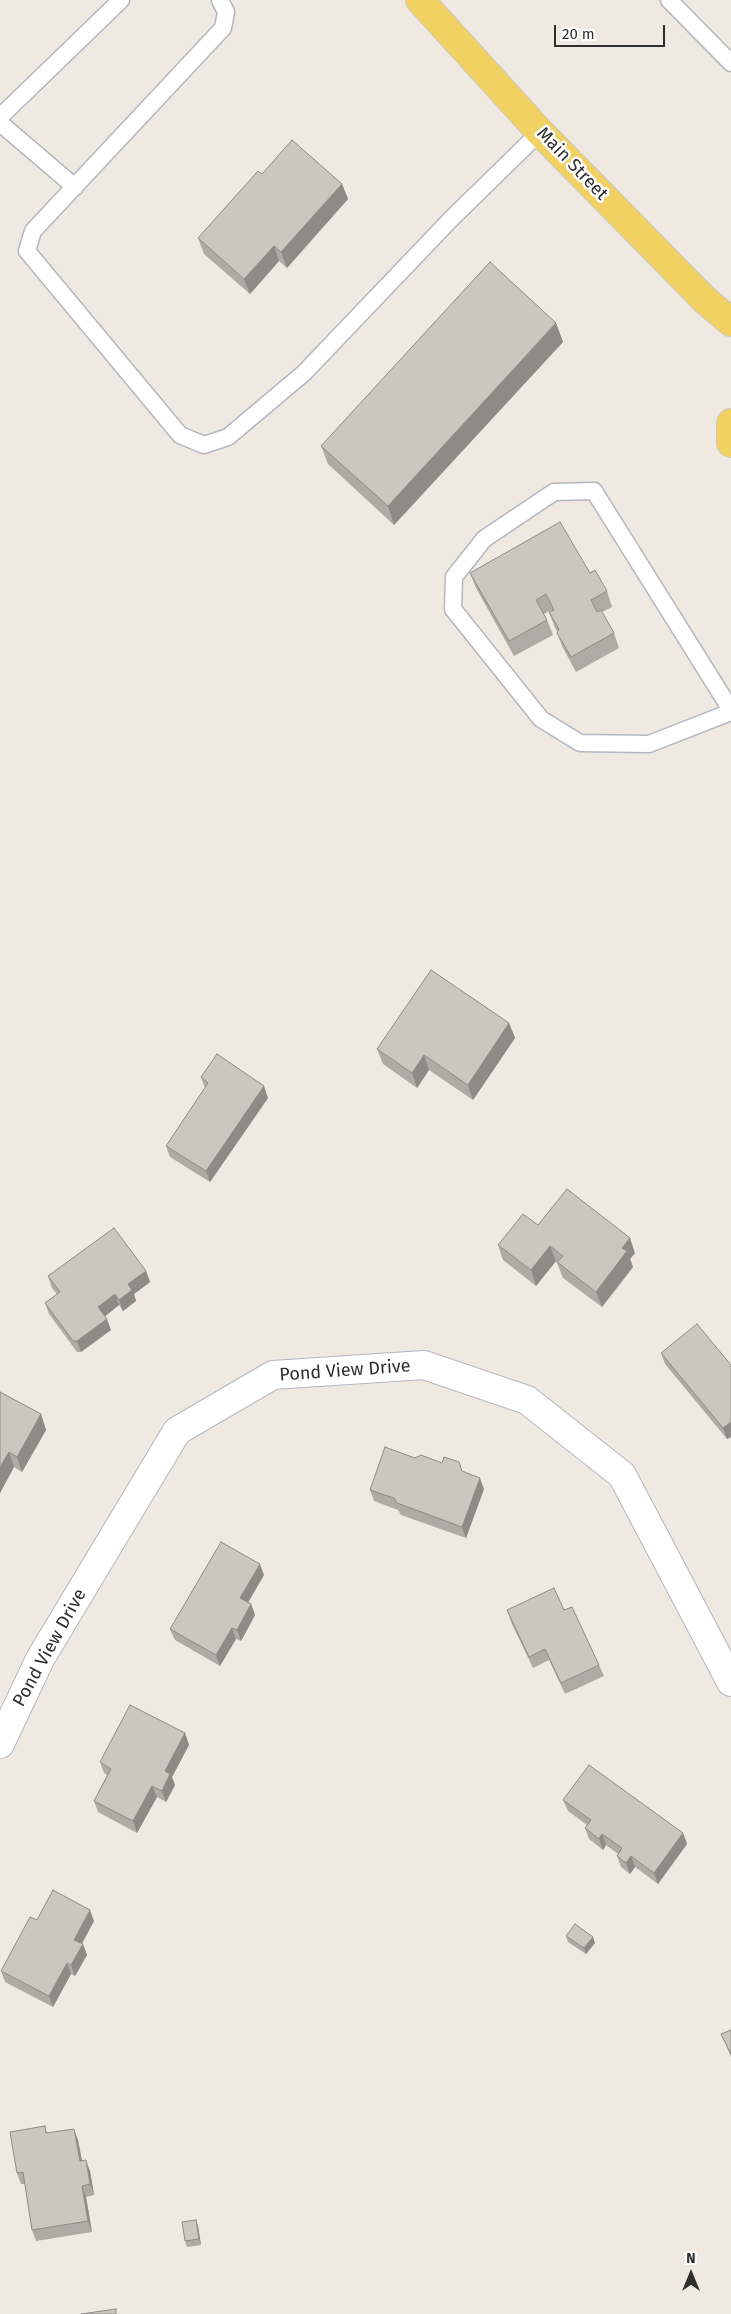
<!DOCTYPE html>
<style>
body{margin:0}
#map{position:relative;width:731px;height:2314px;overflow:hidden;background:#efe9e1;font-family:"Fira Sans",sans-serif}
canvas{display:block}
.north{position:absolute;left:666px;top:2249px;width:50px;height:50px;-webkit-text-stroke:4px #fff;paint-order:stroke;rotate:0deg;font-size:14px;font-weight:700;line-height:20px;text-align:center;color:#2e2e2e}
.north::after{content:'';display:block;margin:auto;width:18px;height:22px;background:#2e2e2e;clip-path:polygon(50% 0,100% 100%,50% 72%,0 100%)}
.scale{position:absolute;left:554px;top:25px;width:111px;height:22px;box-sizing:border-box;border:2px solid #2e2e2e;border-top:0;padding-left:6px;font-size:15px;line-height:18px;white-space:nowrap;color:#2e2e2e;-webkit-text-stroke:4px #fff;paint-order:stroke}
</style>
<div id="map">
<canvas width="731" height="2314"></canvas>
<div class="north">N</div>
<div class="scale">20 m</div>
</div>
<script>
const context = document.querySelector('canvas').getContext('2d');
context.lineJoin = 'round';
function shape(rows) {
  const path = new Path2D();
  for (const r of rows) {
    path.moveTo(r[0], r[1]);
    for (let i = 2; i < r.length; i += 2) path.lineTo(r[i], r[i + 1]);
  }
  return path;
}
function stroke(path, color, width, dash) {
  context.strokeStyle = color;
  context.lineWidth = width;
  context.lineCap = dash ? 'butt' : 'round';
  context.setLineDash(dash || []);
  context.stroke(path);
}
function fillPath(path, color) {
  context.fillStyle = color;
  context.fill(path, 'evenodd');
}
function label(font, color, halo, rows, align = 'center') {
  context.font = font + ' "Fira Sans",sans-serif';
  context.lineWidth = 5;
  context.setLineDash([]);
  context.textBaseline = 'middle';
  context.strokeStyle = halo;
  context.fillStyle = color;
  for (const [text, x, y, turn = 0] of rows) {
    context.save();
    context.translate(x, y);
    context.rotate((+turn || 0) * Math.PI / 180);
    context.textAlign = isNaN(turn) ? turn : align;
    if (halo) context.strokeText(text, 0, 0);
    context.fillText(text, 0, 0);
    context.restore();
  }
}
const service = shape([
 [220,0,226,12,223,28,33,231,27,251,180,435,204,445,228,437,304,373,451,219,540,132],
 [669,0,731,63],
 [0,117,121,0],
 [0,123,75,187],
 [731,710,594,491,554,492,484,539,454,577,453,609,541,719,580,743,649,744,731,712]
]);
const minor = shape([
 [0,1744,40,1659,177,1431,273,1375,424,1365,527,1400,622,1475,731,1682]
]);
const primary = shape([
 [420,0,540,132,705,300,731,322],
 [731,423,731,443]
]);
const wall = shape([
 [262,174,342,184,348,199,287,268,279,261,250,294,204,254,198,238],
 [556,323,563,342,394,525,328,464,321,446],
 [470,573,590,573,607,591,612,607,602,612,614,633,619,648,576,672,563,648,557,633,558,632,555,628,549,612,552,611,551,610,544,614,547,620,553,635,514,656,476,588],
 [509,1023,515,1038,473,1100,429,1070,417,1088,383,1064,377,1049],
 [201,1077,268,1098,210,1182,170,1157,166,1146,205,1088],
 [538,1225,635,1253,630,1259,633,1267,602,1307,563,1278,557,1263,556,1261,536,1286,503,1260,498,1245],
 [146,1271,150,1282,134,1294,136,1301,123,1311,119,1305,105,1316,111,1330,81,1352,77,1352,49,1314,45,1303,57,1294,52,1288,48,1276],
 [661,1353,731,1365,731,1437,727,1439,665,1364],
 [0,1392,41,1414,46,1430,22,1472,14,1467,0,1493],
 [415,1458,463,1472,484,1489,466,1538,401,1515,398,1510,374,1501,370,1490],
 [264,1575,248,1603,251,1604,255,1615,241,1641,236,1639,220,1666,175,1640,170,1629],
 [507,1610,564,1610,599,1665,604,1676,565,1694,549,1660,533,1668,511,1622],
 [185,1733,189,1745,172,1777,175,1785,166,1802,157,1797,137,1833,98,1812,94,1801,107,1775,104,1773,100,1762],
 [563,1800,683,1833,687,1844,658,1884,635,1867,630,1874,621,1867,617,1856,618,1854,606,1845,603,1850,589,1839,585,1828,587,1825,568,1811],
 [37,1920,94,1921,82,1943,87,1955,75,1976,71,1974,53,2007,5,1982,1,1971],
 [566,1936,593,1937,595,1943,586,1954,568,1942],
 [731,2030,731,2057,721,2034],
 [45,2126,47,2133,78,2140,82,2161,90,2171,94,2195,86,2197,92,2232,36,2241,32,2230,25,2184,21,2184,17,2173],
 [198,2226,201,2245,187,2247,185,2241]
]);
const shadedWall = shape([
 [342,184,348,199,287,268,281,252],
 [274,246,279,261,250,294,244,279],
 [556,323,563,342,394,525,388,506],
 [509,1023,515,1038,473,1100,468,1085],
 [424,1055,429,1070,417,1088,412,1073],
 [264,1086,268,1098,210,1182,206,1171],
 [630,1238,635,1253,630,1259,633,1267,602,1307,596,1292,622,1248],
 [550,1246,556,1261,536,1286,531,1270],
 [146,1271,150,1282,134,1294,136,1301,123,1311,119,1300,128,1284],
 [115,1294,119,1305,103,1318,98,1307],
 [107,1319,111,1330,81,1352,77,1341],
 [41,1414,46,1430,22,1472,17,1457],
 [731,1422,731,1437,727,1439,723,1428],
 [9,1452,14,1467,0,1493,0,1467],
 [480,1478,484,1489,466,1538,462,1527],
 [260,1564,264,1575,244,1609,240,1598],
 [251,1604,255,1615,241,1641,237,1630],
 [232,1628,236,1639,220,1666,216,1655],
 [185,1733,189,1745,172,1777,175,1785,166,1802,162,1791,165,1771],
 [152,1786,157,1797,137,1833,133,1821],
 [683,1833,687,1844,658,1884,654,1873],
 [602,1834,606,1845,603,1850,599,1839],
 [631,1856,635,1867,630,1874,626,1863],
 [90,1910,94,1921,78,1951,74,1940],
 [593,1937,595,1943,586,1954,584,1948],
 [83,1944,87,1955,75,1976,71,1965],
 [67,1963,71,1974,53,2007,49,1996],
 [74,2129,78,2140,84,2172,80,2161],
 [86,2160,90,2171,94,2195,90,2184],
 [82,2186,86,2197,92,2232,88,2221],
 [196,2220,198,2226,201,2245,199,2239]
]);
const building = shape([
 [292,140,342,184,281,252,274,246,244,279,198,238,258,171,262,174,292,140],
 [490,262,556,323,388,506,321,446,490,262],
 [560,522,590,573,595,570,607,591,591,600,597,612,601,610,614,633,571,657,557,633,559,629,549,612,554,610,546,594,536,600,547,620,509,641,470,573,560,522],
 [431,970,509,1023,468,1085,424,1055,412,1073,377,1049,431,970],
 [217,1054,264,1086,206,1171,166,1146,208,1083,201,1077,217,1054],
 [567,1189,630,1238,622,1248,627,1251,596,1292,557,1262,563,1256,550,1246,531,1270,498,1245,523,1214,538,1225,567,1189],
 [114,1228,146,1271,128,1284,132,1290,119,1300,115,1294,98,1307,107,1319,77,1341,73,1341,45,1303,60,1292,48,1276,114,1228],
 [697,1324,731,1365,731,1422,723,1428,661,1353,697,1324],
 [0,1392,41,1414,17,1457,9,1452,0,1467,0,1392],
 [385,1447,415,1458,421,1455,442,1463,444,1457,459,1462,462,1471,480,1478,462,1527,397,1503,394,1498,370,1490,385,1447],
 [221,1542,260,1564,240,1598,251,1604,237,1630,232,1628,216,1655,170,1629,221,1542],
 [554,1588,564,1610,572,1607,599,1665,561,1683,545,1649,529,1657,507,1610,554,1588],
 [130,1705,185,1733,165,1771,170,1774,162,1791,152,1786,133,1821,94,1801,111,1769,100,1762,130,1705],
 [589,1765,683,1833,654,1873,631,1856,626,1863,617,1856,622,1848,602,1834,599,1839,585,1828,591,1820,563,1800,589,1765],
 [53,1890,90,1910,74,1940,83,1944,71,1965,67,1963,49,1996,1,1971,30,1917,37,1920,53,1890],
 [575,1924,593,1937,584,1948,566,1936,575,1924],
 [731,2030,731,2054,721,2034,731,2030],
 [45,2126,46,2133,74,2129,80,2161,86,2160,90,2184,82,2186,88,2221,32,2230,23,2172,17,2173,10,2132,45,2126],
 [196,2220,199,2239,185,2241,182,2222,196,2220],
 [116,2309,116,2314,81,2314,116,2309]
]);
const streetNames = [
 ["Main Street",572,164,46],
 ["Pond View Drive",345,1371,-4],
 ["Pond View Drive",50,1648,-61]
];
stroke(service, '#b4b7c1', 19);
stroke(minor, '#b4b7c1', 30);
stroke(primary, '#c9c9c9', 30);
stroke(service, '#fff', 16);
stroke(minor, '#fff', 28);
stroke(primary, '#f2d163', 28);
fillPath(wall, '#afaba4');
fillPath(shadedWall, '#8e8b86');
fillPath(building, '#cbc7bf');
stroke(building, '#8e8b86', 1);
label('18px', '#2e2e2e', '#fff', streetNames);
</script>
